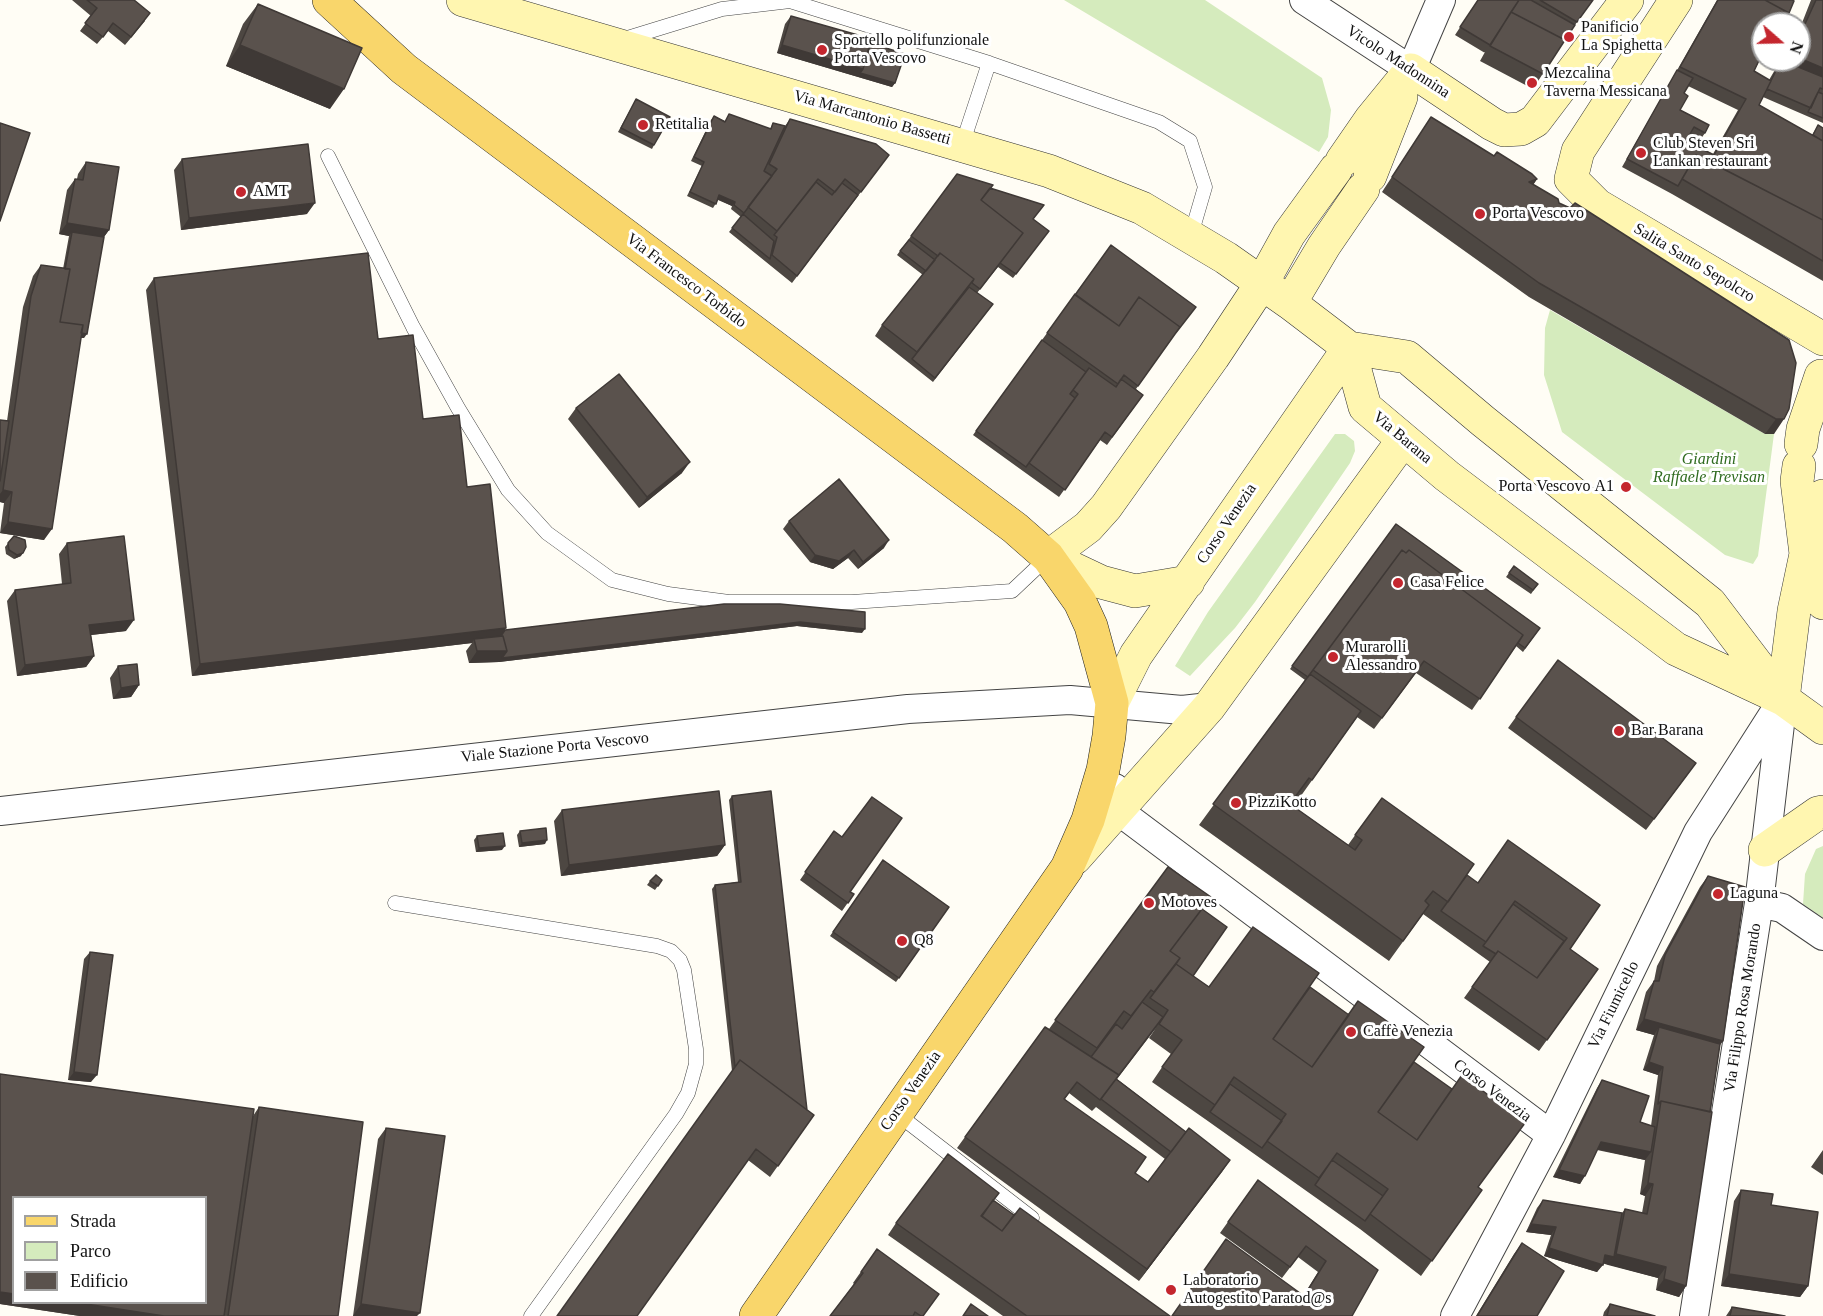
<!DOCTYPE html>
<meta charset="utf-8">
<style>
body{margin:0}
#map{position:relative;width:1823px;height:1316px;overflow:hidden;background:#fffdf5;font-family:Georgia,serif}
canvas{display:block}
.legend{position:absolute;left:12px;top:1196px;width:195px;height:108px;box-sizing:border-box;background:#fff;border:2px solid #a0a0a0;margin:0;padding:8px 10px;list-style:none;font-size:18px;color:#111}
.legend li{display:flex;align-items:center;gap:12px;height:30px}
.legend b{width:30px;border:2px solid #a0a0a0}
.north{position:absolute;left:1751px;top:12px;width:60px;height:60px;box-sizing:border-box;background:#fff;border:2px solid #a0a0a0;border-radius:50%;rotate:110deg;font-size:16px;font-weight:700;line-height:24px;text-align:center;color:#111}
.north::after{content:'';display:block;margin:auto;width:21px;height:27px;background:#c4262e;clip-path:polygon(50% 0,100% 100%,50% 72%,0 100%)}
</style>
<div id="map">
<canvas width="1823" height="1316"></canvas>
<ul class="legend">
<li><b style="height:8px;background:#f9d66b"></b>Strada</li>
<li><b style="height:16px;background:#d5ebbd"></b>Parco</li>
<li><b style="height:16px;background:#5a524d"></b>Edificio</li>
</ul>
<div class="north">N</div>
</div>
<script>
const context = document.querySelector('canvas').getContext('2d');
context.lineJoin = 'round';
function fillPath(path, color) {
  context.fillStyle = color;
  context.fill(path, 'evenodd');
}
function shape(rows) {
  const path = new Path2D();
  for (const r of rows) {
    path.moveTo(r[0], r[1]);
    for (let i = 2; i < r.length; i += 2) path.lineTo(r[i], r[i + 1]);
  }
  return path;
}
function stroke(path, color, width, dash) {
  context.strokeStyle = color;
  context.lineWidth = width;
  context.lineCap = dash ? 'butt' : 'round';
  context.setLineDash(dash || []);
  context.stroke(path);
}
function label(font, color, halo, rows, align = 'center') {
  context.font = font + ' Georgia,serif';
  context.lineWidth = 6;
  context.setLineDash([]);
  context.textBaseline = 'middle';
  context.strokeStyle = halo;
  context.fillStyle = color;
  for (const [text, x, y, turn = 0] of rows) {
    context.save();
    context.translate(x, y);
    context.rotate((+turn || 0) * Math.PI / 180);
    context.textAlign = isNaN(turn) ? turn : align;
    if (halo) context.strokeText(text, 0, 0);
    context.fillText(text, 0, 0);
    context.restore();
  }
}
const green = shape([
 [1064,0,1205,0,1322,78,1331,110,1328,137,1319,152],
 [1550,310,1765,434,1774,434,1758,556,1753,564,1725,555,1562,432,1544,375,1545,328],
 [1335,434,1345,434,1354,441,1355,451,1350,463,1255,602,1235,628,1190,676,1175,666,1208,612],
 [1823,846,1823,918,1803,904,1805,874,1816,849]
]);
const lane = shape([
 [621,40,722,9,790,1,989,63,962,145],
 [989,63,1159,122,1190,141,1205,187,1191,235],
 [328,156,413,327,458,408,508,490,547,533,612,580,668,594,729,602,852,602,1012,591,1048,557],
 [395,903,657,946,671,951,680,960,684,970,696,1049,696,1064,688,1093,676,1114,531,1316],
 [896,1113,1032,1218]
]);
const street = shape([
 [1304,0,1411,70,1441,0],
 [1115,788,1116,809,1551,1135],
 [0,811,908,709,1070,700,1182,710,1209,707],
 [1759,903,1782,908,1823,936],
 [1455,1316,1551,1135,1698,832,1783,699],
 [1694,1316,1759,903,1782,707]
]);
const secondary = shape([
 [463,0,1049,171,1142,208,1226,258,1290,303,1349,348,1407,357,1483,421,1710,603,1783,699],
 [1676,0,1578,151,1571,179,1597,205,1823,339],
 [1411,70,1492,124,1504,130,1521,129,1535,121,1627,0],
 [1342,161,1371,119,1411,70],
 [1370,176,1401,97],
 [1290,303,1324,246,1363,189],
 [1349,348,1365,407,1447,476,1676,649,1783,699,1823,728],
 [1801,444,1803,429,1821,376],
 [1799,466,1797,481,1806,554,1823,603],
 [1188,582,1135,591,1101,582,1048,557,1088,527,1106,507,1213,357,1262,283,1289,234,1336,169],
 [1783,699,1794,611,1806,554,1823,496],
 [1112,703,1136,655,1349,348],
 [1765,850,1818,813,1823,812],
 [1075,858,1209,707,1403,440]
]);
const primary = shape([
 [329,0,404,69,1015,528,1048,557,1080,602,1091,626,1112,703,1109,736,1103,770,1088,820,1067,868,756,1316]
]);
const wall = shape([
 [72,0,134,0,145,21,125,45,108,31,97,44,80,31,91,16],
 [1478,0,1593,0,1567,36,1533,89,1480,61,1485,52,1485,53,1455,35],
 [1717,0,1792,0,1786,20,1802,23,1811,0,1823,0,1823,123,1763,97,1759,105,1812,135,1818,125,1823,128,1823,281,1672,194,1622,167],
 [1763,24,1799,24,1799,60,1772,60,1779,63,1769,80,1754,71,1762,55,1763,56],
 [1688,86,1738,110,1713,154,1686,141,1689,135,1700,140,1705,133,1680,110,1684,93],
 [258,4,330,109,226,66,243,24],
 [791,16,870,43,895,83,892,87,777,53,785,24],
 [636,99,654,145,652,149,618,132],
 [729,114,770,129,773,123,785,126,790,119,889,155,792,283,729,232,741,217,731,209,732,206,718,200,713,208,687,196,702,166,691,161,711,120,714,116,725,121],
 [1431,117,1494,156,1537,179,1533,185,1559,203,1789,340,1774,434,1765,434,1529,297,1382,192],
 [182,159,307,214,181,230,174,170],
 [86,162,109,230,104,237,84,338,81,338,44,540,0,533,4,503,0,502,0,420,7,421,23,307,33,276,41,265,63,269,69,236,59,234,67,190,75,179,77,179,78,174],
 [957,174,990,188,1049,231,1013,278,998,267,977,293,993,304,933,382,875,336,882,325,923,275,897,255],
 [1111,245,1172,338,1136,389,1143,395,1107,445,1100,440,1059,497,973,435],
 [154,278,378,339,423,419,467,487,505,630,724,604,862,633,797,626,499,662,469,663,466,651,472,643,192,676,146,290],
 [576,408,682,473,639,508,568,419],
 [789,521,884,548,858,569,848,558,833,569,810,562,783,529],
 [1396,524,1540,628,1523,652,1516,646,1472,710,1416,673,1374,729,1357,717,1298,800,1294,798,1290,804,1348,845,1382,798,1465,878,1478,883,1600,905,1570,949,1598,969,1539,1051,1464,998,1490,962,1423,914,1389,961,1199,825,1305,680,1290,669],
 [14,536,21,556,14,559,6,554,5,547],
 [67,543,126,631,91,635,94,656,86,667,17,676,7,601,15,590,62,584,59,554],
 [1514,566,1538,584,1531,594,1506,577],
 [118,666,139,685,131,697,113,699,110,678],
 [1516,717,1688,774,1646,830,1508,728],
 [732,796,807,1110,814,1115,770,1177,748,1160,732,1071,712,889,715,885,738,882,729,800],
 [562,810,725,845,717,856,561,876,554,821],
 [520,831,545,844,519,847,517,835],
 [834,831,850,892,854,894,842,911,800,880],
 [477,836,502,850,476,852,474,840],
 [883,860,949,907,896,982,830,936],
 [1168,867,1211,897,1202,909,1193,976,1209,987,1280,1030,1379,1111,1482,1190,1421,1276,1360,1229,1205,1119,1224,1092,1205,1119,1152,1082,1171,1054,1149,1038,1156,1028,1117,1079,1186,1132,1230,1160,1139,1281,957,1148,1045,1027,1049,1029],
 [1069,1093,1092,1111,1096,1107,1165,1159,1148,1182,1135,1173,1065,1099],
 [1708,876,1723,1041,1720,1044,1686,1286,1679,1297,1656,1290,1658,1278,1603,1263,1597,1272,1544,1256,1551,1235,1526,1232,1537,1208,1543,1200,1622,1213,1625,1209,1642,1213,1645,1196,1640,1194,1645,1160,1597,1150,1580,1184,1553,1177,1597,1088,1602,1080,1640,1122,1651,1126,1658,1075,1643,1070,1654,1035,1636,1030,1646,992,1654,981,1657,966,1700,887],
 [662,880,655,890,647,885,650,881],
 [90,952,91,1082,68,1080,84,959],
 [0,1074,253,1116,259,1107,338,1316,80,1316,0,1304],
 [386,1128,420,1313,353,1316,378,1139],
 [1823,1150,1823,1175,1811,1167],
 [1258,1180,1378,1270,1304,1295,1318,1272,1298,1257,1282,1278,1220,1233],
 [1741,1190,1771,1205,1808,1286,1800,1297,1721,1286,1734,1201],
 [993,1201,1014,1215,1170,1316,1003,1316,888,1235,896,1223],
 [1522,1243,1537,1316,1476,1316,1514,1254],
 [877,1249,923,1316,830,1316,854,1284,853,1283],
 [1610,1304,1655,1316,1603,1316,1604,1312],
 [1732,1307,1730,1316,1726,1316]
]);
const shadedWall = shape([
 [240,45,344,89,330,109,226,66],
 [782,45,863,69,895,83,892,87,777,53],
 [1799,58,1823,68,1823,86,1782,70,1789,60,1799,60],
 [1537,179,1527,194,1529,182],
 [719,195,735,202,732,206,717,199],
 [315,203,307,214,181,230,189,218],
 [67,223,109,230,101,241,72,232,69,236,59,234],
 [55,330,87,334,84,338,52,333],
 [1776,419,1784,419,1774,434,1765,434],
 [690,462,682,473,639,508,647,497],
 [3,490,12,492,4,503,0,502,0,494],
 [8,522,52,529,44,540,0,533],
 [889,540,884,548,858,569,863,562],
 [854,550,848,558,833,569,810,562,815,555],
 [23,553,21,556,14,559,17,555],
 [134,620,126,631,82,636,89,625],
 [800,622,865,629,862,633,797,626,499,662,469,663,477,651],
 [506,628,499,640,474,639,472,643,192,676,200,664],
 [94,656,86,667,17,676,25,665],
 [139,685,131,697,113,699,121,688],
 [547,840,545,844,519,847,522,843],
 [725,845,717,856,561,876,569,865],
 [505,846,502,850,476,852,479,848],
 [1644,1019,1723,1041,1715,1052,1659,1027,1654,1035,1636,1030],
 [1649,1062,1663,1067,1658,1075,1643,1070],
 [74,1072,97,1075,91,1082,68,1080],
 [1601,1142,1651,1152,1645,1160,1596,1149],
 [1230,1160,1222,1172,1139,1281,1147,1269],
 [1559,1170,1585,1176,1580,1184,1553,1177],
 [1648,1183,1653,1184,1645,1196,1640,1194],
 [1531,1224,1556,1227,1551,1235,1526,1232],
 [1549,1248,1603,1265,1597,1272,1544,1256],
 [1616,1254,1666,1267,1658,1278,1608,1265],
 [1605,1255,1614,1257,1608,1265,1599,1262],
 [1729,1274,1808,1286,1800,1297,1721,1286],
 [1664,1279,1686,1286,1679,1297,1656,1290],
 [0,1292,14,1294,14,1302,73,1302,164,1316,80,1316,0,1304],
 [361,1304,420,1313,417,1316,353,1316]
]);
const building = shape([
 [87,0,134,0,150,13,131,37,113,23,103,37,85,23,97,8,87,0],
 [1478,0,1519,0,1490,45,1460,27,1478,0],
 [1519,0,1531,0,1575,25,1565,40,1511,12,1509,15,1519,0],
 [1540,0,1593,0,1577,22,1540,0],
 [1718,0,1765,0,1789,13,1784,24,1763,24,1763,52,1754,71,1771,81,1759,105,1823,141,1823,220,1710,162,1746,99,1680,67,1718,0],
 [1765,0,1792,0,1794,1,1789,13,1765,0],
 [1816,0,1823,0,1823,68,1799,58,1799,24,1785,24,1789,16,1805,24,1816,0],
 [258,4,362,48,344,89,240,45,258,4],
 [1511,12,1565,40,1543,74,1490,46,1511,12],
 [791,16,872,39,863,69,782,45,791,16],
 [870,43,905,54,895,83,860,73,863,69,870,43],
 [1781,60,1823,77,1823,89,1820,88,1811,108,1767,89,1781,60],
 [1677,70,1693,78,1684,93,1688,96,1680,110,1709,125,1705,133,1694,127,1686,141,1714,155,1709,162,1696,155,1678,186,1627,159,1677,70],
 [1818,92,1823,94,1823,118,1808,112,1818,92],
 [636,99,670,117,654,145,621,128,636,99],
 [729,114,771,129,773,123,785,126,764,171,772,176,744,213,734,205,735,202,719,195,716,204,690,192,704,162,694,157,714,116,725,122,729,114],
 [1431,117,1494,156,1497,152,1532,174,1537,179,1529,182,1558,199,1559,203,1570,208,1575,203,1789,340,1796,363,1789,409,1784,419,1776,419,1539,283,1392,177,1431,117],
 [790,119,876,144,889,155,861,192,845,179,835,192,818,179,777,231,748,207,777,169,769,164,790,119],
 [0,123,30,133,0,221,0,123],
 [1818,125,1823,128,1823,141,1813,135,1818,125],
 [308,144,315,203,189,218,182,159,308,144],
 [1696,155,1823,220,1823,261,1682,179,1696,155],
 [86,162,119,167,109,230,67,223,75,179,83,180,86,162],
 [957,174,993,185,981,200,1023,233,980,289,972,283,974,279,940,253,938,256,911,236,957,174],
 [816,182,832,195,842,183,858,195,797,276,772,255,777,237,774,235,816,182],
 [990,188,1044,205,1033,219,1049,231,1016,274,1000,263,1023,233,981,200,990,188],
 [743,214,774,241,770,259,732,228,743,214],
 [72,232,104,237,87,334,81,333,83,325,60,322,70,269,65,269,72,232],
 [909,240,935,260,926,271,900,251,909,240],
 [1111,245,1196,307,1175,334,1180,327,1139,297,1119,326,1075,295,1111,245],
 [368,253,378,339,413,335,423,419,459,415,467,487,490,484,506,628,200,664,154,278,368,253],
 [940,253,974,279,917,352,882,325,940,253],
 [41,265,70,269,60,322,83,325,52,529,8,522,12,492,3,490,31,296,41,265],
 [969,287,993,304,935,378,912,359,969,287],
 [1075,294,1119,326,1139,297,1180,327,1138,386,1124,375,1118,384,1047,333,1075,294],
 [1042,340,1086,372,1070,394,1075,398,1026,467,976,431,1042,340],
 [1089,368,1116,387,1121,379,1143,395,1112,437,1105,432,1065,490,1029,463,1078,394,1073,390,1089,368],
 [619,374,690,462,647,497,576,408,619,374],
 [0,420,9,421,0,481,0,420],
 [839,479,889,540,863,562,854,550,839,561,815,555,789,521,839,479],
 [1396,524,1540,628,1525,648,1518,643,1523,635,1409,550,1406,553,1402,550,1310,674,1308,677,1292,666,1396,524],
 [14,536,25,540,26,547,23,553,17,555,9,550,8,543,14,536],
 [124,536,134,620,89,625,94,656,25,665,15,590,71,583,67,543,124,536],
 [1402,550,1406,553,1409,550,1523,635,1480,699,1424,661,1382,718,1313,670,1402,550],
 [1514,566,1538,584,1533,590,1509,573,1514,566],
 [724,604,780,604,865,612,865,629,800,622,502,658,507,651,503,636,497,636,501,636,505,630,724,604],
 [503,636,507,651,477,651,474,639,503,636],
 [1558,660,1696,763,1654,819,1516,717,1558,660],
 [137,664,139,685,121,688,118,666,137,664],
 [1310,674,1361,711,1312,780,1309,778,1290,804,1355,850,1362,840,1355,835,1382,798,1474,864,1448,902,1433,891,1425,901,1429,905,1403,941,1213,804,1310,674],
 [719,791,725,845,569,865,562,810,719,791],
 [771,791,807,1110,740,1060,735,1067,715,885,741,882,732,796,771,791],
 [872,797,902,818,850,892,854,894,848,903,805,872,834,831,842,837,872,797],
 [546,828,547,840,522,843,520,831,546,828],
 [503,833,505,846,479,848,477,836,503,833],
 [1508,840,1600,905,1570,949,1598,969,1547,1040,1472,987,1498,951,1537,978,1567,938,1515,901,1486,942,1441,911,1467,875,1478,883,1508,840],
 [883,860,949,907,899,978,833,932,883,860],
 [1168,867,1211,897,1170,951,1180,958,1154,992,1151,990,1131,1016,1124,1011,1097,1048,1055,1020,1168,867],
 [656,875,662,880,658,886,650,881,656,875],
 [1708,876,1745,887,1723,1041,1644,1019,1654,981,1659,981,1665,955,1708,876],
 [1513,904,1564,941,1537,978,1498,951,1496,954,1483,946,1513,904],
 [1202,909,1227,927,1193,976,1176,964,1180,958,1170,951,1202,909],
 [1253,927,1319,973,1273,1039,1312,1067,1358,1001,1424,1047,1378,1112,1417,1140,1462,1075,1525,1123,1478,1187,1482,1190,1432,1261,1370,1214,1388,1189,1337,1153,1319,1178,1267,1141,1286,1114,1234,1077,1215,1105,1162,1067,1182,1040,1159,1024,1168,1010,1150,998,1176,964,1209,987,1253,927],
 [90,952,113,955,97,1075,74,1072,90,952],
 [1310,987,1349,1015,1312,1067,1273,1039,1310,987],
 [1142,1002,1163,1017,1116,1079,1119,1075,1091,1057,1116,1024,1122,1029,1142,1002],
 [1045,1027,1119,1075,1100,1100,1077,1082,1064,1099,1146,1157,1135,1173,1148,1182,1189,1128,1230,1160,1147,1269,965,1137,1045,1027],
 [1659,1027,1720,1044,1710,1112,1661,1101,1658,1104,1663,1067,1649,1062,1659,1027],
 [740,1060,814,1115,778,1166,756,1149,637,1316,557,1316,740,1060],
 [1414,1062,1452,1089,1417,1140,1378,1112,1414,1062],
 [0,1074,254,1109,224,1316,164,1316,73,1302,206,1302,206,1197,14,1197,14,1294,0,1292,0,1074],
 [1116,1079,1186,1132,1171,1152,1101,1099,1116,1079],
 [1602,1080,1649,1096,1640,1122,1655,1127,1651,1152,1601,1142,1585,1176,1559,1170,1602,1080],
 [1230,1084,1282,1121,1262,1148,1210,1112,1230,1084],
 [1661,1101,1712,1112,1686,1286,1664,1279,1666,1267,1616,1254,1625,1209,1647,1214,1653,1184,1648,1183,1661,1101],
 [259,1107,363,1122,338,1316,228,1316,259,1107],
 [386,1128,445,1136,420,1313,361,1304,386,1128],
 [948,1154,999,1193,981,1216,1002,1231,1020,1208,1170,1316,1027,1316,896,1223,948,1154],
 [1332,1160,1383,1196,1365,1221,1315,1185,1332,1160],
 [1258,1180,1378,1270,1352,1316,1172,1316,1226,1239,1304,1296,1326,1261,1306,1246,1290,1267,1228,1222,1258,1180],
 [1741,1190,1773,1194,1771,1205,1818,1212,1808,1286,1729,1274,1741,1190],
 [993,1200,1014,1215,1002,1231,982,1216,993,1200],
 [1543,1200,1622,1213,1614,1257,1605,1255,1603,1265,1549,1248,1556,1227,1531,1224,1543,1200],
 [1522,1243,1564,1271,1537,1316,1477,1316,1522,1243],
 [877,1249,939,1294,923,1316,921,1316,915,1312,913,1316,830,1316,863,1273,861,1272,877,1249],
 [971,1304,988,1316,963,1316,971,1304],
 [1610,1304,1655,1316,1607,1316,1610,1304],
 [1732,1307,1785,1316,1730,1316,1732,1307]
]);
const markers = [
 [1569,37,6,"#c4262e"],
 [822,50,6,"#c4262e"],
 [1532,83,6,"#c4262e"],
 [643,125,6,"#c4262e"],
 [1641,153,6,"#c4262e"],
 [241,192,6,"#c4262e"],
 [1480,214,6,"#c4262e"],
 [1626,487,6,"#c4262e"],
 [1398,583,6,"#c4262e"],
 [1333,657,6,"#c4262e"],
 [1619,731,6,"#c4262e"],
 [1236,803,6,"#c4262e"],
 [1718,894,6,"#c4262e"],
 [1149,903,6,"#c4262e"],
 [902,941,6,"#c4262e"],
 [1351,1032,6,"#c4262e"],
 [1171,1290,6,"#c4262e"]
];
const poiNames = [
 ["Panificio",1581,28],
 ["La Spighetta",1581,46],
 ["Sportello polifunzionale",834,41],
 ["Porta Vescovo",834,59],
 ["Mezcalina",1544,74],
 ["Taverna Messicana",1544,92],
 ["Retitalia",655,125],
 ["Club Steven Sri",1653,144],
 ["Lankan restaurant",1653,162],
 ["AMT",253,192],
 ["Porta Vescovo",1492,214],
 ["Porta Vescovo A1",1614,487,"right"],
 ["Casa Felice",1410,583],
 ["Murarolli",1345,648],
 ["Alessandro",1345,666],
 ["Bar Barana",1631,731],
 ["PizziKotto",1248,803],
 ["Laguna",1730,894],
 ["Motoves",1161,903],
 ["Q8",914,941],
 ["Caffè Venezia",1363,1032],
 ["Laboratorio",1183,1281],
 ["Autogestito Paratod@s",1183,1299]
];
const streetNames = [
 ["Vicolo Madonnina",1398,62,33],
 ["Via Marcantonio Bassetti",872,118,16],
 ["Salita Santo Sepolcro",1694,263,31],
 ["Via Francesco Torbido",686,281,37],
 ["Via Barana",1402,438,40],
 ["Corso Venezia",1227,524,-56],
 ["Viale Stazione Porta Vescovo",555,748,-6],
 ["Via Fiumicello",1614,1005,-64],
 ["Via Filippo Rosa Morando",1743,1008,-81],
 ["Corso Venezia",911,1091,-55],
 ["Corso Venezia",1492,1091,37]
];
const parkNames = [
 ["Giardini",1709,460],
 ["Raffaele Trevisan",1709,478]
];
fillPath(green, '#d5ebbd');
stroke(lane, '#444', 15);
stroke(street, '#444', 30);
stroke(secondary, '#333', 34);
stroke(primary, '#222', 34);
stroke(lane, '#fff', 14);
stroke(street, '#fff', 28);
stroke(secondary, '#fff6b0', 33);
stroke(primary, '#f9d66b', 33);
fillPath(wall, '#4d4742');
fillPath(shadedWall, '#3f3936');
fillPath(building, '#5a524d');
stroke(building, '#3f3936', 1.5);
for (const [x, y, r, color] of markers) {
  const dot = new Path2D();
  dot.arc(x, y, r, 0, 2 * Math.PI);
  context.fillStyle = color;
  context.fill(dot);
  stroke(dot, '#fff', 2);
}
label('16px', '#111', '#fff', poiNames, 'left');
label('16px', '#111', '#fff', streetNames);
label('italic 16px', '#2f6b1f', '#fff', parkNames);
</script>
